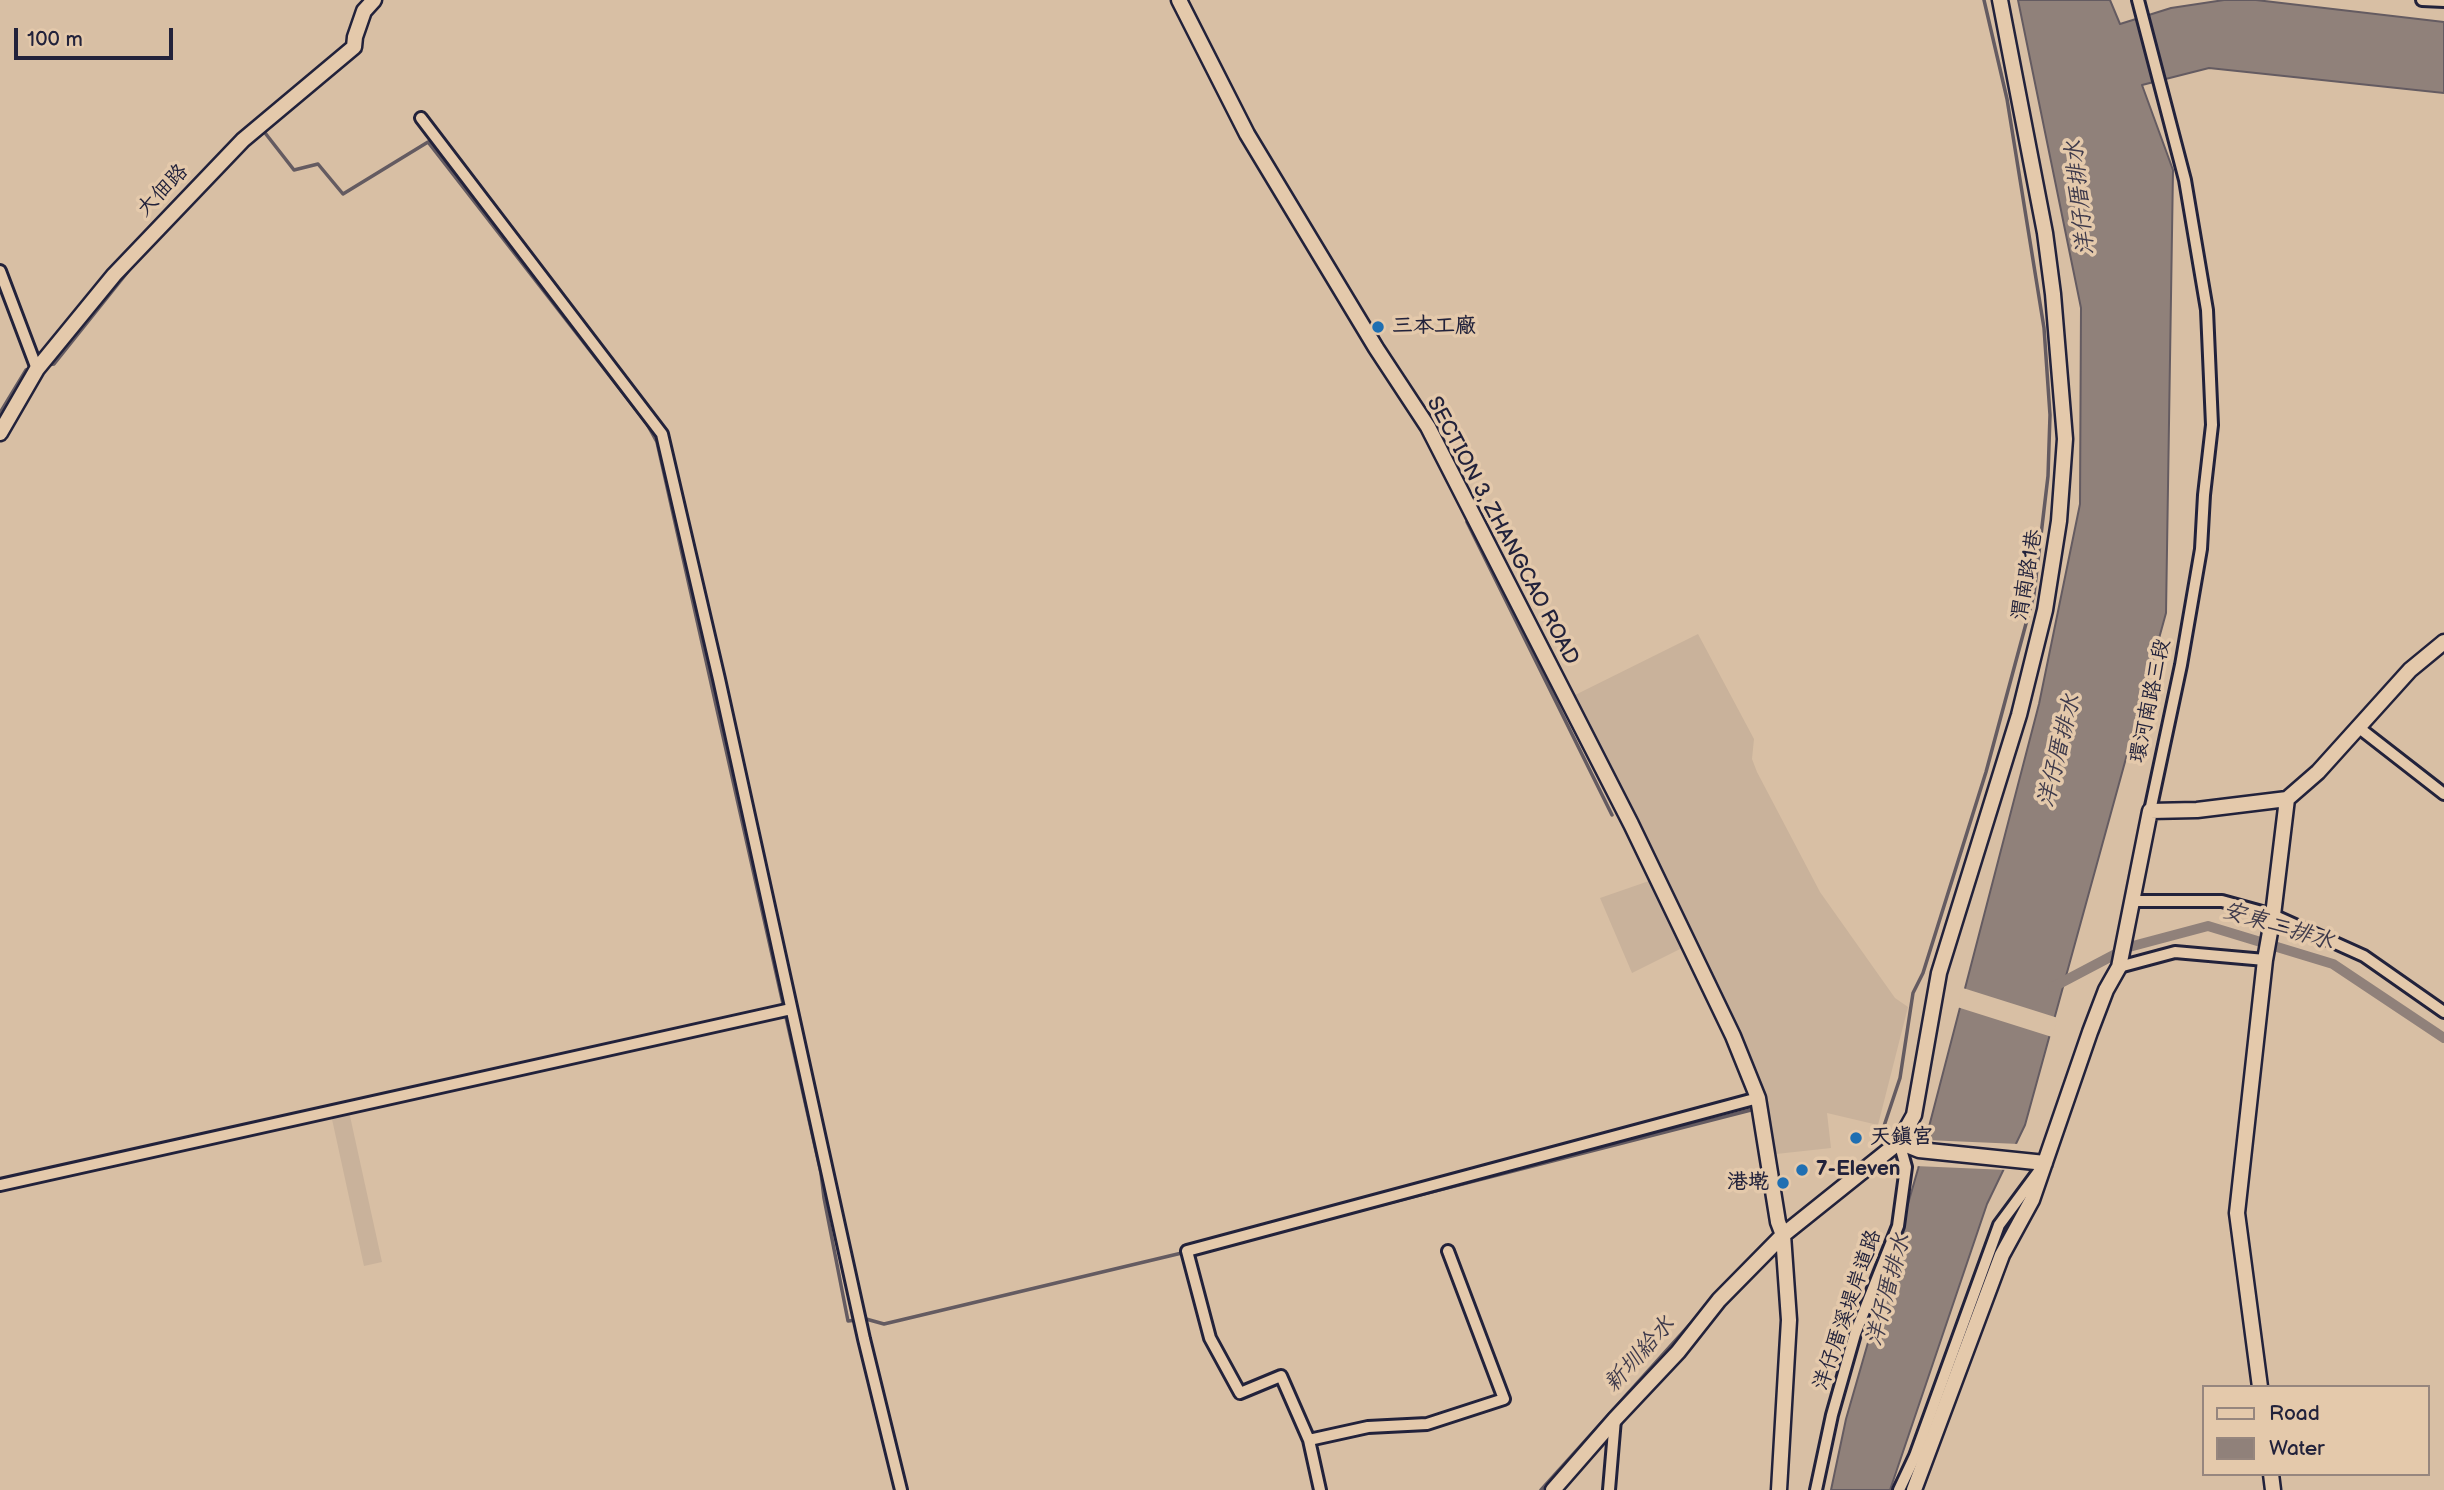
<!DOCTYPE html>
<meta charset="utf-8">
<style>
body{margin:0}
#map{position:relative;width:2444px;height:1490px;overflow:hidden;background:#d8bfa4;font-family:"Balsamiq Sans",sans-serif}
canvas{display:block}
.legend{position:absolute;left:2202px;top:1385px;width:228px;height:91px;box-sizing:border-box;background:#e4c9ab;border:2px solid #96867e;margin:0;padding:9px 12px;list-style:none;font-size:21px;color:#22223b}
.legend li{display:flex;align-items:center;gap:14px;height:35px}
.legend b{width:35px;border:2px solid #96867e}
.scale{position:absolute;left:14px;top:28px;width:159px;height:32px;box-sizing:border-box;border:4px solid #22223b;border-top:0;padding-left:9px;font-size:21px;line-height:24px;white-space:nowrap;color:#22223b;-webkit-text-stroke:5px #e4c9ab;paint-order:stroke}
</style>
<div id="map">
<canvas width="2444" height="1490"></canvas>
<ul class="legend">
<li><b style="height:9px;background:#e4c9ab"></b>Road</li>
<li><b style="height:19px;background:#90817a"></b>Water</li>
</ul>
<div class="scale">100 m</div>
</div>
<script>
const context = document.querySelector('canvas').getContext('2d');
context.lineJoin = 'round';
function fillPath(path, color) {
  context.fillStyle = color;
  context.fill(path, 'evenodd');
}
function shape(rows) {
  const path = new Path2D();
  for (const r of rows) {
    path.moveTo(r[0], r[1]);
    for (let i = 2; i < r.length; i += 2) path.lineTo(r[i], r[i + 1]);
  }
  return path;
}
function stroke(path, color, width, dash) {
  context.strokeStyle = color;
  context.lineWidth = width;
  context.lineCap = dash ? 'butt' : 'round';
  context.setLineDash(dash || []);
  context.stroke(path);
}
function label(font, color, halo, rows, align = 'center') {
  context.font = font + ' "Balsamiq Sans","LXGW WenKai TC",sans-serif';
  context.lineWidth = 7;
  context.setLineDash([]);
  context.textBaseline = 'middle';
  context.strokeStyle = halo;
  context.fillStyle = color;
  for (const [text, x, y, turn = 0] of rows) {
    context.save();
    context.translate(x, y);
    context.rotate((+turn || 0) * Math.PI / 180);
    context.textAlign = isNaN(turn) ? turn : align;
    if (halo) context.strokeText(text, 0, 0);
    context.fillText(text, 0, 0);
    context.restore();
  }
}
const built = shape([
 [1698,634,1754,739,1752,759,1757,772,1820,892,1895,998,1908,1007,1878,1125,1827,1113,1831,1148,1776,1154,1758,1098,1567,699],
 [1649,881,1682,948,1632,973,1600,898],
 [348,1107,382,1262,364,1266,330,1110]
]);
const water = shape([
 [2018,0,2110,0,2120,24,2171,8,2224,0,2256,0,2444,22,2444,93,2209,68,2142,85,2173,170,2166,613,2025,1125,1987,1204,1890,1490,1831,1490,1846,1419,1918,1169,2039,704,2080,504,2081,308,2018,0]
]);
const pier = shape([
 [1963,988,2058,1018,2052,1037,1957,1007],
 [1926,1140,2019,1144,2007,1170,1915,1166]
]);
const stream = shape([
 [262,129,294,170,318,164,343,194,428,142,647,424,657,442,821,1173,824,1198,848,1321,866,1319,884,1324,1186,1252],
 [47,365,54,364,134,264],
 [0,413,26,370,32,368],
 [1467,522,1612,815],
 [1884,1126,1900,1078,1913,993,1923,973,1986,772,2034,594,2048,476,2050,415,2044,328,2007,99,1984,0],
 [1330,1218,1751,1110],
 [1750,1259,1765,1243],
 [1541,1490,1702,1311]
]);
const canal = shape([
 [2053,987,2129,947,2208,926,2333,964,2444,1038]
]);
const minor = shape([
 [2138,0,2185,180,2207,310,2212,425,2204,495,2201,549,2181,665,2150,811],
 [2422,0,2444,1],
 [421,118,662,434,719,679,864,1339,901,1490],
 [0,271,37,369],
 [2358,727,2444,794],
 [2132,901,2222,901,2273,915,2364,956,2444,1012],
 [2119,967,2175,952,2265,960],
 [0,1185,791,1009],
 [1309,1440,1368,1427,1427,1424,1504,1399,1448,1251],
 [1320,1490,1309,1440,1281,1376,1240,1393,1210,1338,1187,1251,1758,1098],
 [1609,1490,1615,1419],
 [1816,1490,1832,1415,1855,1334,1898,1226,1906,1167,1899,1142],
 [1899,1490,1915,1456,1999,1225,2039,1171]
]);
const tertiary = shape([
 [1179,0,1247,134,1376,348,1428,427,1631,824,1733,1036,1758,1098,1778,1222,1783,1235,1789,1320,1779,1490],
 [0,433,37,369,114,275,243,140,354,47,355,37,364,11,374,0],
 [1899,1142,1919,1150,2045,1163],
 [2260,1387,2237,1213,2265,960,2273,915,2287,799],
 [2271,1474,2273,1490],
 [1553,1490,1615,1419,1678,1352,1719,1300,1783,1235,1899,1142,1914,1115,1939,973,2019,715,2045,610,2059,521,2065,439,2053,294,2045,233,2000,0],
 [1914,1490,2002,1255,2032,1200,2090,1032,2106,990,2119,967,2150,811,2197,810,2287,799,2318,772,2410,670,2444,642]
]);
const markers = [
 [1378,327,7,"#1f6fb2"],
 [1856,1138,7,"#1f6fb2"],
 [1802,1170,7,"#1f6fb2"],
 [1783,1183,7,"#1f6fb2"]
];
const streetNames = [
 ["大佃路",163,191,-46],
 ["SECTION 3, ZHANGCAO ROAD",1502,531,62],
 ["渭南路1巷",2028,575,-80],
 ["環河南路三段",2151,701,-78],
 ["洋仔厝溪堤岸道路",1848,1310,-71]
];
const poiNames = [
 ["三本工廠",1392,327],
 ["天鎮宮",1870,1138],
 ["7-Eleven",1816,1170],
 ["港墘",1769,1183,"right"]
];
const waterNames = [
 ["洋仔厝排水",2081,198,-96],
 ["洋仔厝排水",2060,751,-76],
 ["安東二排水",2278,927,17],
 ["洋仔厝排水",1889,1290,-75],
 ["新圳給水",1640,1355,-48]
];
fillPath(built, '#c9b29b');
fillPath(water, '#90817a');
stroke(water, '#645b61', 2);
fillPath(pier, '#d8bfa4');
stroke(stream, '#645b61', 3.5);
stroke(canal, '#90817a', 10);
stroke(minor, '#22223b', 16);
stroke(tertiary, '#22223b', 19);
stroke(minor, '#e4c9ab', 10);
stroke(tertiary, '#e4c9ab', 14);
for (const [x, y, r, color] of markers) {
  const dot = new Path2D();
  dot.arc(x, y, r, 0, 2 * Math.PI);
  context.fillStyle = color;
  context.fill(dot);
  stroke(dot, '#e4c9ab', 2.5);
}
label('21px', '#22223b', '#e4c9ab', streetNames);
label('bold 21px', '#22223b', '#e4c9ab', poiNames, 'left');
label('italic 23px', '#3e3a4b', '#e4c9ab', waterNames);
</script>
